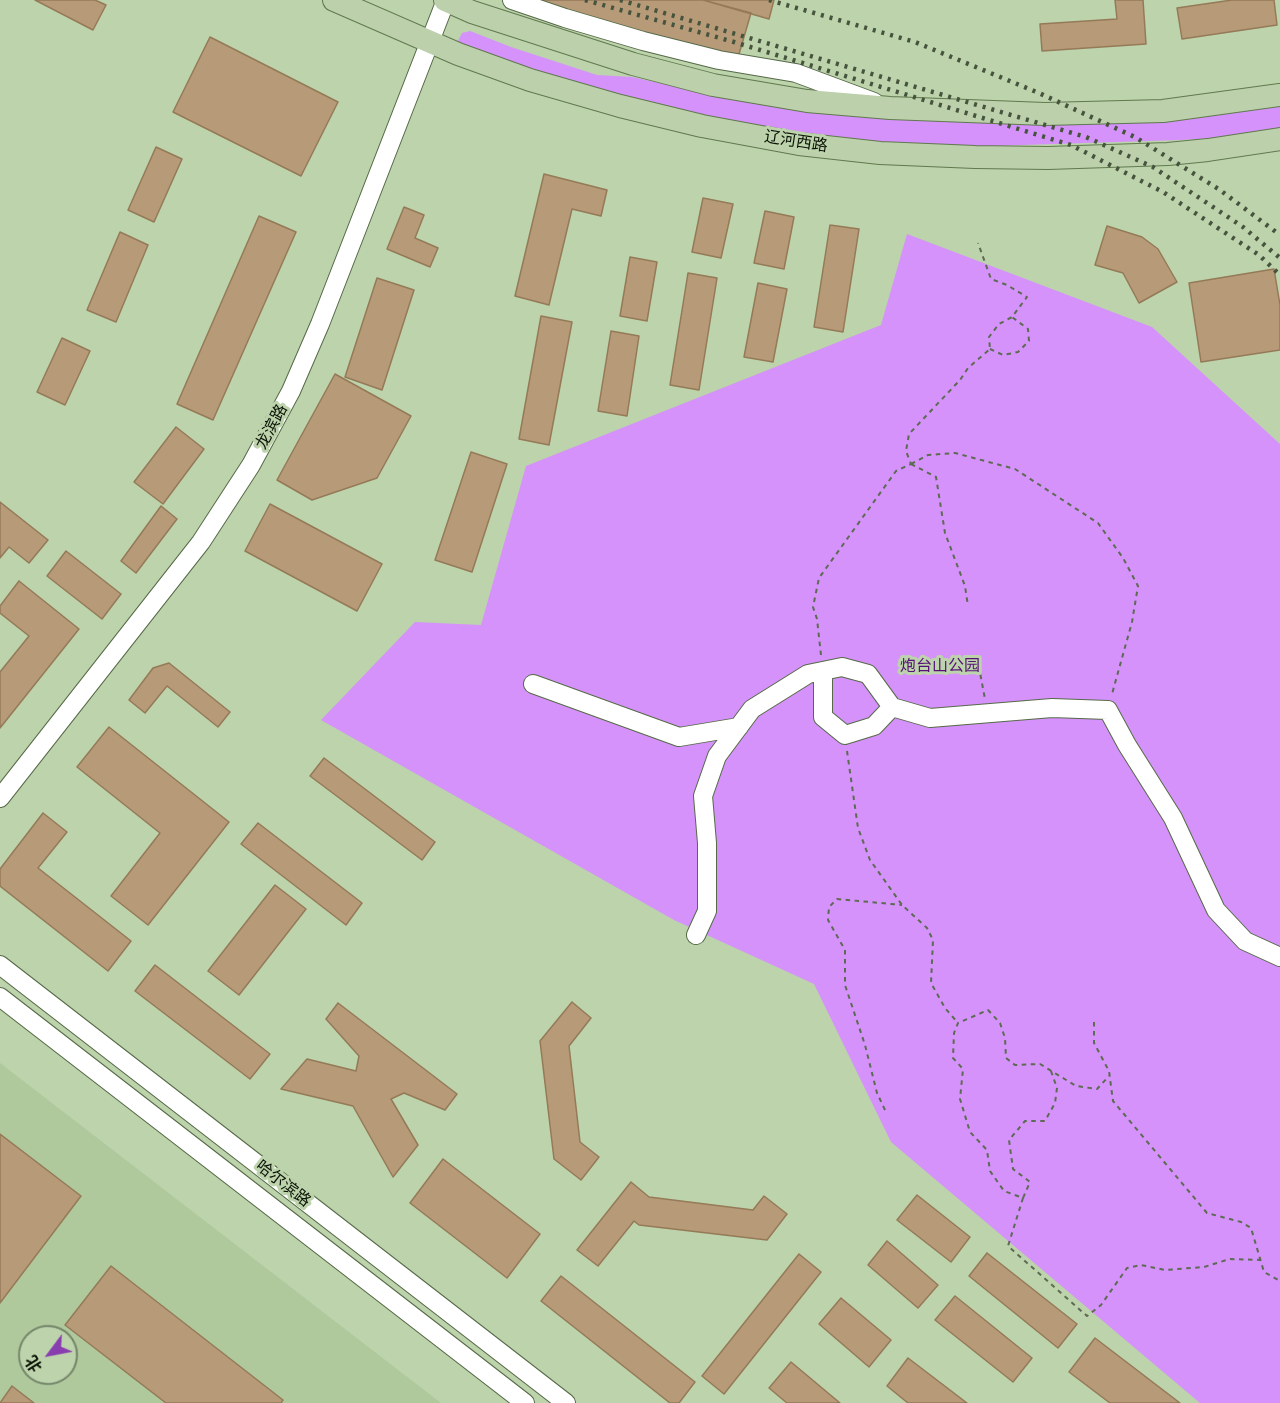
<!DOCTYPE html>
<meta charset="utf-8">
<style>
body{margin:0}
#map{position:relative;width:1280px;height:1403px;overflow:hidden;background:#bcd3ac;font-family:Helvetica,"Noto Sans SC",sans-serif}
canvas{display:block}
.north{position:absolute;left:18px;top:1325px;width:60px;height:60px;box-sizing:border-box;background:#bcd3ac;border:2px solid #75866a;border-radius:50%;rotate:238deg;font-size:16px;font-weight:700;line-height:24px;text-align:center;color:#0b1306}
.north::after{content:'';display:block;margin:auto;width:21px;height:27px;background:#893eaf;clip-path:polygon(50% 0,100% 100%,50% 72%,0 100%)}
</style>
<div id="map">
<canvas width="1280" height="1403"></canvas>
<div class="north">北</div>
</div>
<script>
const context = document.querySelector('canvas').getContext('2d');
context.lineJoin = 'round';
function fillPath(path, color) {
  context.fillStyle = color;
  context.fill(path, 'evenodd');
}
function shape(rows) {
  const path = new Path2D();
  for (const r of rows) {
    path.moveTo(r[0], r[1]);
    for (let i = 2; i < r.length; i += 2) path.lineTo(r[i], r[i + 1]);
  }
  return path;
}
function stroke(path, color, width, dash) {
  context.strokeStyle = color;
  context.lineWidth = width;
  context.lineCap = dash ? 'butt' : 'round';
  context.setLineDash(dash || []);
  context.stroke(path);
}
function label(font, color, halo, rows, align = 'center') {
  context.font = font + ' Helvetica,"Noto Sans SC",sans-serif';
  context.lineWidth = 6;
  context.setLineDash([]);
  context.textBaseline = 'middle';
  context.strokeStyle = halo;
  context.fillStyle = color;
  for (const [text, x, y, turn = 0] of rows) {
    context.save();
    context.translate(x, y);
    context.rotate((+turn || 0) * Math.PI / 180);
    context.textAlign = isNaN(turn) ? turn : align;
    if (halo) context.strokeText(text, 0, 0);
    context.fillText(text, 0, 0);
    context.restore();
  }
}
const built = shape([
 [0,1063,441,1403,0,1403],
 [30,1337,66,1337,66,1373,30,1373]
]);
const green = shape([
 [470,31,511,47,597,75,632,77,696,91,1178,119,1280,105,1280,130,1237,137,1180,140,991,146,915,146,806,135,654,107,461,47,458,41,462,33],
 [907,234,1152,327,1280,444,1280,1403,1200,1403,891,1142,814,984,674,920,321,720,415,622,481,625,526,466,881,325]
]);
const building = shape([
 [35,0,95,0,106,5,93,30,35,0],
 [524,0,703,0,751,13,737,61,524,0],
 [703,0,774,0,769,19,703,0],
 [1115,0,1143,0,1146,44,1042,51,1040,24,1117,19,1115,0],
 [1232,0,1274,0,1277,25,1182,39,1177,8,1232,0],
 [210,37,338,102,301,176,173,112,210,37],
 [156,147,182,159,154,222,128,210,156,147],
 [544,174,607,190,601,216,572,209,549,305,515,296,544,174],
 [703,198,733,204,721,258,692,252,703,198],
 [404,207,424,215,415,238,438,248,430,267,387,249,404,207],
 [765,211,794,217,784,269,754,263,765,211],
 [259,216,296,232,213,420,177,404,259,216],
 [830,225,859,229,843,332,814,327,830,225],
 [1107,226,1142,237,1158,249,1177,282,1139,303,1123,273,1095,265,1107,226],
 [120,232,148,245,116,322,87,310,120,232],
 [630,257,657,262,647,321,620,316,630,257],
 [1274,269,1280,305,1280,350,1201,362,1189,283,1274,269],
 [688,273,717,278,699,390,670,385,688,273],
 [377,278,414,290,382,390,345,377,377,278],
 [758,283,787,289,773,362,744,357,758,283],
 [541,316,572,322,549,445,519,439,541,316],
 [611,331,639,336,627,416,598,411,611,331],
 [62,338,90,351,65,405,37,392,62,338],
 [335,374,411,416,377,478,312,500,277,480,335,374],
 [176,427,204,449,163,504,134,482,176,427],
 [471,452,507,464,472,572,435,560,471,452],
 [0,502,48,540,29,563,9,547,0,558,0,502],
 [270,504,382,564,357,611,245,551,270,504],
 [161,506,177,519,136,573,121,561,161,506],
 [66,551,121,594,102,619,47,576,66,551],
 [19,581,79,629,0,728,0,672,29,636,0,613,0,606,19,581],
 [169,663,230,712,218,727,167,686,145,713,129,700,153,668,169,663],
 [109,727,229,822,148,925,111,896,160,833,77,767,109,727],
 [324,758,435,842,422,860,310,776,324,758],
 [43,813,67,832,38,868,131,941,108,971,0,886,0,869,43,813],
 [258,823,362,903,346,925,241,844,258,823],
 [275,885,306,909,239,995,208,971,275,885],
 [155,965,270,1054,250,1079,135,991,155,965],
 [572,1002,591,1018,569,1046,580,1142,599,1157,581,1180,554,1159,540,1041,572,1002],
 [338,1003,457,1094,445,1110,404,1093,391,1099,418,1145,393,1177,353,1106,281,1089,307,1059,356,1071,359,1056,326,1019,338,1003],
 [0,1134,81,1196,0,1303,0,1134],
 [443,1159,540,1234,507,1278,410,1203,443,1159],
 [631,1182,649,1197,753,1210,764,1196,787,1214,767,1240,639,1225,634,1221,598,1266,577,1250,631,1182],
 [917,1195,970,1237,951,1262,897,1220,917,1195],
 [887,1241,938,1285,918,1308,868,1265,887,1241],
 [987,1253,1077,1324,1058,1348,969,1276,987,1253],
 [799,1254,821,1272,724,1394,702,1376,799,1254],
 [111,1266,283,1400,281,1403,166,1403,65,1325,111,1266],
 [561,1276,695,1382,679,1403,670,1403,541,1301,561,1276],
 [955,1296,1032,1358,1013,1382,935,1320,955,1296],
 [841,1298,891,1340,869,1367,819,1324,841,1298],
 [1095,1338,1180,1403,1110,1403,1069,1372,1095,1338],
 [908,1358,967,1403,908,1403,887,1386,908,1358],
 [791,1362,840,1403,787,1403,769,1388,791,1362],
 [12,1386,34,1403,0,1403,12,1386]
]);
const path = shape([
 [990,349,1003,355,1018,352,1029,341,1028,329,1012,317],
 [911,464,928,455,955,453,1015,469,1098,523,1123,558,1138,586,1132,622,1112,694],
 [911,464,936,477,945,533,965,586,968,606],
 [821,655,817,619,813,607,819,578,896,471,911,464,906,451,909,434,960,380,968,368,990,349,989,337,999,324,1012,317,1027,297,1007,285,991,279,978,243],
 [977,657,985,699],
 [847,751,858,828,870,860,902,905,927,928,933,940,931,983,945,1008,958,1023],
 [1094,1022,1094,1043,1109,1071,1113,1101,1207,1213,1241,1222,1251,1228,1264,1272,1280,1281],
 [1051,1071,1057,1088,1055,1103,1045,1121,1025,1121,1009,1140,1013,1169,1030,1182,1023,1198,1004,1191,990,1171,987,1150,970,1132,960,1099,963,1069,953,1058,954,1033,958,1023,988,1010,1000,1023,1005,1038,1006,1058,1015,1065,1040,1064,1076,1086,1097,1089,1110,1075],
 [885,1110,877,1093,865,1045,845,985,845,950,828,920,829,907,837,899,902,905],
 [1023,1198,1008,1246,1087,1316,1101,1305,1127,1268,1141,1265,1165,1270,1204,1267,1230,1259,1261,1260]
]);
const minor = shape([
 [512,0,565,18,643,41,719,60,796,73,874,102],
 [823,671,823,717,845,735,874,726,892,707],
 [533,684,679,737,739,727],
 [0,798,201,542,251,465,291,391,320,324,446,0],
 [696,935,707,911,707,843,703,796,717,756,752,709,808,674,842,667,868,674,892,707,930,718,1052,708,1108,710,1127,745,1173,818,1216,910,1245,941,1280,957],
 [0,965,566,1403],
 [0,997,525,1403]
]);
const major = shape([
 [334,0,458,54,530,80,620,106,702,126,799,144,880,153,975,157,1048,158,1168,154,1208,150,1280,139],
 [445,0,472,12,633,64,713,85,807,101,890,108,1045,114,1163,111,1280,95]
]);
const rail = shape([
 [585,0,734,42,1071,145,1163,192,1259,255,1280,275],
 [620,0,1086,137,1153,167,1243,227,1280,258],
 [769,0,915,42,1039,93,1135,137,1220,190,1280,235]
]);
const streetNames = [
 ["辽河西路",796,142,9],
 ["龙滨路",272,427,-62],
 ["哈尔滨路",283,1184,38]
];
const parkNames = [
 ["炮台山公园",940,667]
];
fillPath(built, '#afc99c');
fillPath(green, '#d492fa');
fillPath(building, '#b79b78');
stroke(building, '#957a58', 1.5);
stroke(minor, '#566a47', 20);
stroke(major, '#60794d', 24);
stroke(path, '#5d6b53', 2, [4.5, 4.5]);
stroke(minor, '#fff', 18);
stroke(major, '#bbd0ab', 22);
stroke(rail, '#46533d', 4.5, [3, 6]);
label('16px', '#0b1306', '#bcd3ac', streetNames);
label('16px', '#561175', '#bcd3ac', parkNames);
</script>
